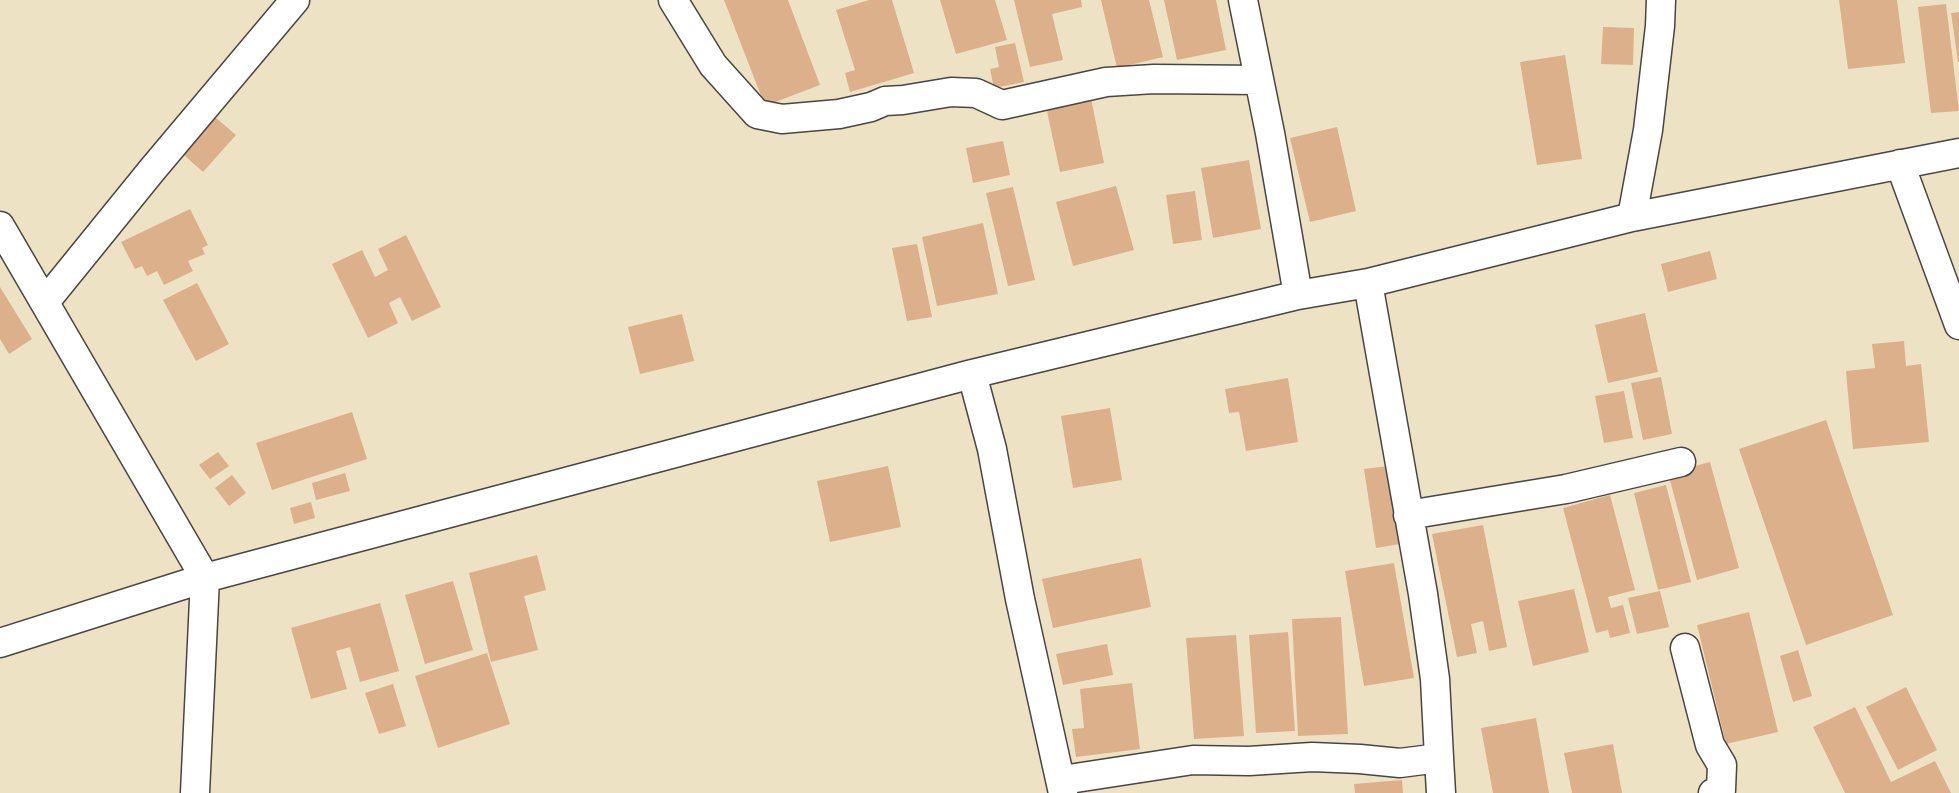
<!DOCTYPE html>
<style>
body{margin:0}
canvas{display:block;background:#eee2c5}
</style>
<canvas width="1959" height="793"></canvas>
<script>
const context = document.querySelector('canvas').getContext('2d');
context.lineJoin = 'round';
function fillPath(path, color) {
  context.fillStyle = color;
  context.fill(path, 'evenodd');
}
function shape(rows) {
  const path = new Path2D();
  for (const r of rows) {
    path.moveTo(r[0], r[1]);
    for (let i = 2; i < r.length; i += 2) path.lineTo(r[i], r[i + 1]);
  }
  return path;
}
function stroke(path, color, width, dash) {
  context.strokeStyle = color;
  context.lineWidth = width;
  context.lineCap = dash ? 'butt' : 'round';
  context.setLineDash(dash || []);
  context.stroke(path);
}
const building = shape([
 [724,0,788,0,820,85,765,106],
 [869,0,892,0,914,73,850,92,845,73,855,70,836,10],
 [940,0,995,0,1007,40,956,54],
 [1014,0,1081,0,1082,7,1052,14,1063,60,1030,67],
 [1101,0,1149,0,1163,57,1117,68],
 [1164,0,1216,0,1226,50,1177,60],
 [1839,0,1897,0,1905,63,1848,69],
 [1946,4,1959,111,1931,113,1918,7],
 [1959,12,1959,62,1958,62,1951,13],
 [1603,27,1634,28,1633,65,1601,64],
 [1015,43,1024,82,994,88,990,69,999,67,995,47],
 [1565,55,1582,159,1537,165,1520,62],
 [1090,93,1104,163,1060,172,1045,102],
 [215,117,236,135,203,172,183,154],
 [1337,127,1356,211,1310,222,1290,138],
 [1003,141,1010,175,973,183,966,148],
 [1249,160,1261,229,1213,238,1201,168],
 [1116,186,1134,250,1073,266,1056,202],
 [1013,187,1035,280,1008,286,986,193],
 [1195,191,1202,240,1173,244,1166,195],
 [190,209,208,245,202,248,205,254,188,261,193,271,164,285,157,271,147,276,142,266,135,269,121,242],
 [983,223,998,294,937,306,922,237],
 [406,235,441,307,412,321,400,297,389,303,398,323,368,338,332,264,362,250,375,277,388,270,378,249],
 [917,244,932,317,907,321,892,248],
 [1710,251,1717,279,1668,292,1661,264],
 [197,283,229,344,196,361,163,300],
 [0,287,32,339,9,354,0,339],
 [1645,313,1658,372,1608,383,1595,325],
 [682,314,694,361,640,374,628,327],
 [1904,341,1906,366,1921,364,1929,442,1853,449,1846,371,1875,368,1872,344],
 [1661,377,1672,434,1643,440,1631,383],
 [1288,378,1298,442,1246,451,1239,412,1229,413,1225,389],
 [1624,391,1633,438,1604,443,1595,396],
 [1110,408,1122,480,1073,488,1061,416],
 [352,412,367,459,272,490,256,443],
 [1826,420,1893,615,1806,645,1739,449],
 [218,452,229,466,210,479,199,465],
 [1710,462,1739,568,1697,580,1668,473],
 [888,466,901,527,830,542,817,481],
 [1388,466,1400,544,1376,548,1364,469],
 [345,473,350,491,316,500,312,483],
 [232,475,246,493,229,506,215,488],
 [1666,485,1691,582,1658,590,1634,493],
 [1610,495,1635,590,1608,597,1611,608,1623,605,1630,633,1610,638,1608,630,1596,633,1563,508],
 [311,502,315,518,294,524,290,508],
 [1483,525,1507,647,1489,651,1483,621,1471,624,1477,653,1457,657,1432,534],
 [537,555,546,590,524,596,538,650,491,662,469,573],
 [1141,558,1151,607,1053,628,1042,579],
 [1394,563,1414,678,1364,686,1345,571],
 [453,581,473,650,425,664,405,595],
 [1574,589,1589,652,1533,666,1518,601],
 [1660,591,1669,627,1637,634,1628,598],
 [380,603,399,671,360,682,350,647,336,651,347,689,311,699,291,628],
 [1749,612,1778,732,1726,744,1697,625],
 [1341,617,1348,734,1298,736,1292,619],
 [1288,632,1295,731,1256,733,1249,635],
 [1236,635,1244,736,1194,739,1186,638],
 [1107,644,1113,675,1063,685,1056,654],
 [1798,650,1812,696,1793,702,1780,656],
 [487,653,510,724,438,748,415,676],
 [1132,683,1140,749,1076,757,1072,729,1084,728,1080,689],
 [393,684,406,726,379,734,365,693],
 [1906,687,1937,750,1898,770,1866,707],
 [1855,707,1891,782,1935,761,1951,793,1845,793,1813,727],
 [1536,718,1549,793,1493,793,1481,728],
 [1613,744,1622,793,1572,793,1564,753],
 [1402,780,1403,793,1355,793,1354,784]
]);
const street = shape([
 [673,0,713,65,757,114,782,119,839,114,871,107,885,101,903,100,951,92,976,93,1002,105,1106,82,1154,79,1259,80],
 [1243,0,1270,133,1298,295],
 [1900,164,1959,325],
 [1632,217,1648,130,1660,26,1661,0],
 [0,226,205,578,195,793],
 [45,302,152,170,295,0],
 [972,374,992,449,1020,599,1063,793],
 [1408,515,1566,489,1681,462],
 [0,643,205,578,972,374,1298,295,1368,283,1632,217,1959,153],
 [1685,648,1710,745,1722,765,1721,790,1713,793],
 [1439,758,1441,793],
 [1062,780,1193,760,1249,761,1312,757,1360,759,1400,763,1439,758,1435,679,1423,594,1368,283]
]);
fillPath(building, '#dcb08b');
stroke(street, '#484642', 31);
stroke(street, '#fff', 28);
</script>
